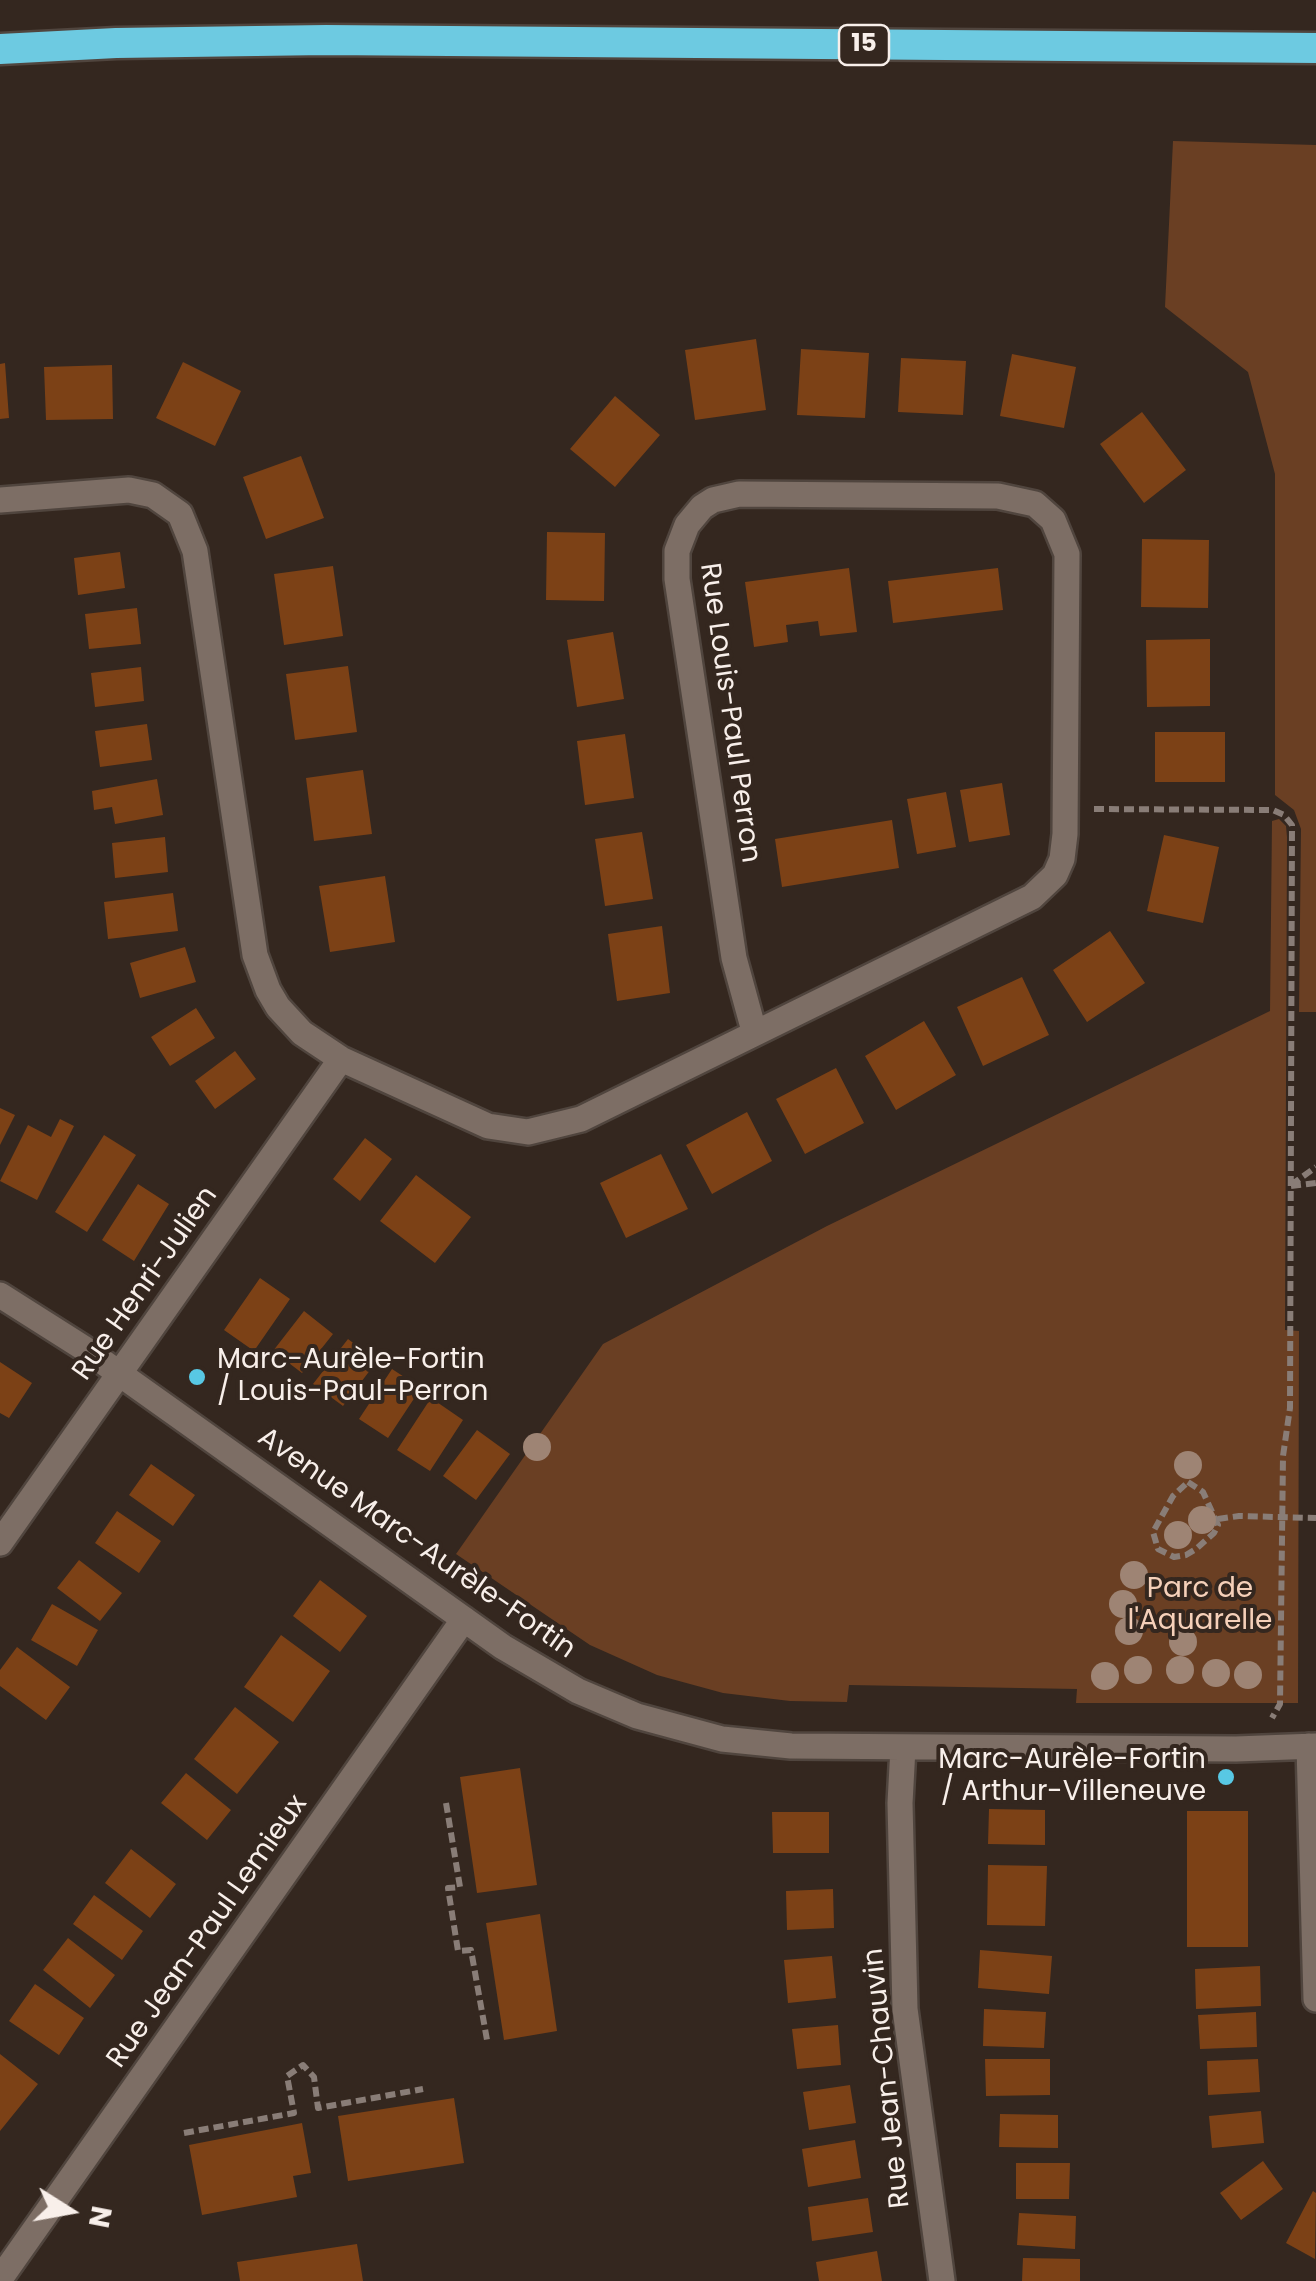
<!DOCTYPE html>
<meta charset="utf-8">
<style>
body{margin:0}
#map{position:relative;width:1316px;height:2281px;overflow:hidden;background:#34271f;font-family:Poppins,sans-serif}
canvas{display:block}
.north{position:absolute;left:20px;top:2161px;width:100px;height:100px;-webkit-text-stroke:8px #34271f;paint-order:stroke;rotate:101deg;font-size:28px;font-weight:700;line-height:40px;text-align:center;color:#f8efea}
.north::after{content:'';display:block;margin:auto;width:35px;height:45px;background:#f8efea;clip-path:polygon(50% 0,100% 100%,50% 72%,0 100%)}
</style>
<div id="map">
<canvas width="1316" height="2281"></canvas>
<div class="north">N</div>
</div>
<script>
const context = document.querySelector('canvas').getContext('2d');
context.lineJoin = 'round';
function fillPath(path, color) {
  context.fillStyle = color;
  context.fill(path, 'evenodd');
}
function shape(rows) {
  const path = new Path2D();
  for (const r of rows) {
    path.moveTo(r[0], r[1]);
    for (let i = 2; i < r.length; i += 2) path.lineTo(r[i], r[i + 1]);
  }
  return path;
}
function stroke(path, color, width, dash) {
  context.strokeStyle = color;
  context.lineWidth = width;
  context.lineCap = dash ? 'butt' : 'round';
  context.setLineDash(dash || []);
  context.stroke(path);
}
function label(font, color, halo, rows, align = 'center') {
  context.font = font + ' Poppins,sans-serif';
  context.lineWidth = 8;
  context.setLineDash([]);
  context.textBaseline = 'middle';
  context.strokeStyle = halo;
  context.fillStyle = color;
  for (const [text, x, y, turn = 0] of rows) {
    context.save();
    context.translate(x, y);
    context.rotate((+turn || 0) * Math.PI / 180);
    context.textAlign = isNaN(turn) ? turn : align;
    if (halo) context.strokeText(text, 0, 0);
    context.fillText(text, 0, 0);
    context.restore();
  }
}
const green = shape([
 [1173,141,1316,145,1316,1012,1299,1012,1301,829,1294,810,1275,795,1275,474,1248,372,1165,307],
 [1279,819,1286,826,1287,837,1285,1330,1299,1331,1298,1703,1076,1703,1077,1689,849,1685,847,1702,790,1701,723,1693,657,1675,590,1645,456,1554,603,1344,827,1226,1270,1011,1272,821]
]);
const building = shape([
 [756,339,766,410,695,420,685,350],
 [801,349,869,353,865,418,797,415],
 [1012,354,1076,367,1064,428,1000,416],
 [901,358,966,361,963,415,898,412],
 [183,362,241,391,215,446,156,418],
 [5,363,9,418,0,419,0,364],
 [112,365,113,419,46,420,44,367],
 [615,396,660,435,615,487,570,449],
 [1142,412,1186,470,1144,503,1100,444],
 [301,456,324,518,266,539,243,477],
 [547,532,605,533,604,601,546,600],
 [1142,539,1209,540,1208,608,1141,607],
 [120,552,125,588,78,595,74,558],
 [333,566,343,636,284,645,274,574],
 [849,568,857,632,820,636,818,621,786,625,788,642,754,647,745,582],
 [998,568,1003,610,893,623,888,581],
 [137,608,141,644,89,649,85,614],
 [613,632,624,699,577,707,567,640],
 [1210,639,1210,706,1147,707,1146,640],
 [348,666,357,732,295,740,286,674],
 [141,667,144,701,95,707,91,673],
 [147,724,152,760,100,767,95,731],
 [1155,732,1225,732,1225,782,1155,782],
 [625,734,634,798,585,805,577,741],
 [363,770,372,834,314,841,306,778],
 [157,779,163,815,115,824,112,807,94,810,92,791],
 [1002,783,1010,835,969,842,960,790],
 [946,792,956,847,917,854,907,799],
 [892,820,899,868,782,887,775,839],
 [642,832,653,899,605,906,595,839],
 [1164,835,1219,847,1203,923,1147,911],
 [165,837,168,872,115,878,112,843],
 [385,876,395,942,330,952,319,886],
 [173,893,178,931,108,939,104,902],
 [662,926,670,993,617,1001,608,934],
 [1110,931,1145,983,1087,1022,1053,970],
 [185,947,196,982,140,998,130,963],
 [1022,977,1049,1035,983,1066,957,1007],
 [196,1008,215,1038,170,1066,151,1037],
 [924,1021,956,1075,896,1110,865,1056],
 [235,1051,256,1079,215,1109,195,1081],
 [836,1068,864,1123,805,1154,776,1099],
 [0,1108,15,1115,0,1145],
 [747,1112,772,1161,712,1194,686,1145],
 [60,1119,74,1126,37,1200,0,1181,28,1125,51,1137],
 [104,1135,136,1155,87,1232,55,1212],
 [365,1138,392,1159,360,1201,333,1179],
 [661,1154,688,1209,626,1238,600,1183],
 [416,1175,471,1217,435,1263,380,1221],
 [138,1184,169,1204,134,1261,102,1240],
 [260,1278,290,1299,254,1351,224,1330],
 [304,1311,333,1334,302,1373,273,1351],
 [348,1339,377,1361,343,1406,313,1384],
 [0,1362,32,1383,9,1418,0,1413],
 [392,1369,421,1388,388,1438,359,1419],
 [431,1398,463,1420,430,1471,397,1450],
 [477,1430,510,1454,476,1500,443,1476],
 [151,1464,195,1495,173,1526,129,1495],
 [117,1511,161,1541,139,1573,95,1543],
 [79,1560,122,1593,100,1621,57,1588],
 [320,1580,367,1616,340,1652,293,1616],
 [52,1604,98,1630,77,1666,31,1640],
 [281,1635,330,1671,293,1722,244,1687],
 [17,1647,70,1687,46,1720,0,1686,0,1670],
 [235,1707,279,1742,237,1794,194,1759],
 [520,1768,537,1885,477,1893,460,1777],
 [186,1773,231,1810,207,1840,161,1803],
 [989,1809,1045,1810,1045,1845,988,1844],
 [1187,1811,1248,1811,1248,1947,1187,1947],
 [772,1812,829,1812,829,1853,773,1853],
 [131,1849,176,1884,150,1918,105,1883],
 [988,1865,1047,1866,1045,1926,987,1925],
 [833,1889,834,1928,787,1930,786,1891],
 [94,1895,143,1931,122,1960,73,1924],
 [540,1914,557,2031,504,2040,486,1923],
 [68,1938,115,1975,90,2008,43,1970],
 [980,1950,1052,1956,1049,1994,978,1988],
 [832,1956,836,1998,788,2003,784,1960],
 [1260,1966,1261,2006,1196,2009,1195,1969],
 [35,1984,84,2018,59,2055,9,2021],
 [984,2009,1046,2012,1044,2048,983,2046],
 [1256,2012,1257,2047,1200,2049,1198,2015],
 [838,2025,841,2065,797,2069,792,2029],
 [0,2054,38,2084,0,2131],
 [985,2059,1050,2059,1050,2095,986,2096],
 [1258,2059,1260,2092,1208,2095,1207,2061],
 [850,2085,856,2123,809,2130,803,2092],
 [454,2098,464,2163,348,2181,338,2116],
 [1261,2111,1264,2143,1212,2148,1209,2116],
 [1000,2114,1058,2115,1058,2148,999,2147],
 [302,2123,311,2173,293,2176,297,2197,202,2215,189,2145],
 [855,2140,861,2178,808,2187,802,2149],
 [1263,2161,1283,2189,1241,2220,1220,2193],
 [1016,2163,1070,2163,1069,2199,1016,2199],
 [1313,2191,1316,2193,1315,2259,1286,2243],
 [868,2198,873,2232,812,2241,808,2207],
 [1019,2213,1076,2216,1075,2249,1017,2245],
 [357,2244,363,2281,240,2281,237,2262],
 [877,2251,882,2281,819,2281,816,2262],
 [1023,2258,1080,2259,1080,2281,1022,2281]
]);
const path = shape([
 [1094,809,1273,810,1284,815,1292,825,1290,1408,1283,1456,1280,1704,1272,1718],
 [1291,1185,1316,1167],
 [1291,1186,1316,1183],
 [1188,1482,1203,1492,1218,1525,1214,1533,1196,1549,1186,1555,1174,1557,1158,1549,1153,1532,1173,1496,1188,1482],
 [1218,1519,1239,1516,1316,1518],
 [446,1803,460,1887,448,1888,458,1951,471,1950,487,2040],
 [184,2133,294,2113,287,2076,303,2065,314,2077,318,2108,423,2089]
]);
const street = shape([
 [0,500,129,490,153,495,180,514,195,551,255,955,268,990,278,1007,302,1033,341,1059,488,1126,528,1132,581,1119,1032,897,1055,875,1062,859,1065,834,1067,554,1053,520,1035,504,998,496,739,494,713,500,702,507,687,525,677,551,677,579,734,958,754,1031],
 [0,1295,82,1347,503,1647,578,1691,637,1716,722,1739,791,1746,1236,1749,1316,1746],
 [0,1543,341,1059],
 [1309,1746,1316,1999],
 [903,1748,900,1803,905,2009,942,2281],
 [0,2279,464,1619]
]);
const highway = shape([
 [0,49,116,43,326,40,1316,48]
]);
const trees = [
 [537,1447],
 [1188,1465],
 [1202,1520],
 [1178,1535],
 [1134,1575],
 [1123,1604],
 [1129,1631],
 [1183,1642],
 [1138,1670],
 [1180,1670],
 [1216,1673],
 [1248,1675],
 [1105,1676]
];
const markers = [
 [197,1377,10,"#58c8e4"],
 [1226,1777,10,"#58c8e4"]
];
const shields = [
 [864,45,50]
];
const shieldNames = [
 ["15",864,45]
];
const streetNames = [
 ["Rue Louis-Paul Perron",729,713,82],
 ["Rue Henri-Julien",146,1284,-55],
 ["Avenue Marc-Aurèle-Fortin",416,1544,35],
 ["Rue Jean-Paul Lemieux",208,1932,-55],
 ["Rue Jean-Chauvin",888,2078,-96]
];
const poiNames = [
 ["Marc-Aurèle-Fortin",217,1361],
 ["/ Louis-Paul-Perron",217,1393],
 ["Marc-Aurèle-Fortin",1206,1761,"right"],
 ["/ Arthur-Villeneuve",1206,1793,"right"]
];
const parkNames = [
 ["Parc de",1200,1590],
 ["l'Aquarelle",1200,1622]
];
fillPath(green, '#6a3f23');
fillPath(building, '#7c4116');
stroke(street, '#50453e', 30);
stroke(highway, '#50453e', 35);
stroke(path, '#897d77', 6, [10, 5]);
stroke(street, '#7d6e65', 25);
stroke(highway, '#6dcae1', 30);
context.fillStyle = '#9e8474';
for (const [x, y] of trees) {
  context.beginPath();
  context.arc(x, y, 14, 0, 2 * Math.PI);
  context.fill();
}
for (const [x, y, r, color] of markers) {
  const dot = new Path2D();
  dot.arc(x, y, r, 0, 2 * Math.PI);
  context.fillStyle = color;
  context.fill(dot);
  stroke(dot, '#34271f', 4);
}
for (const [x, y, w] of shields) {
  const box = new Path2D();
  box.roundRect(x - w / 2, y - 20, w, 40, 8);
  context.fillStyle = '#34271f';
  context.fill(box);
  stroke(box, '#f8efea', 2.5);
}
label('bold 25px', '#f8efea', null, shieldNames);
label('28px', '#f8efea', '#34271f', streetNames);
label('28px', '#f8efea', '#34271f', poiNames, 'left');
label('28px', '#f5d0b9', '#34271f', parkNames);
</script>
